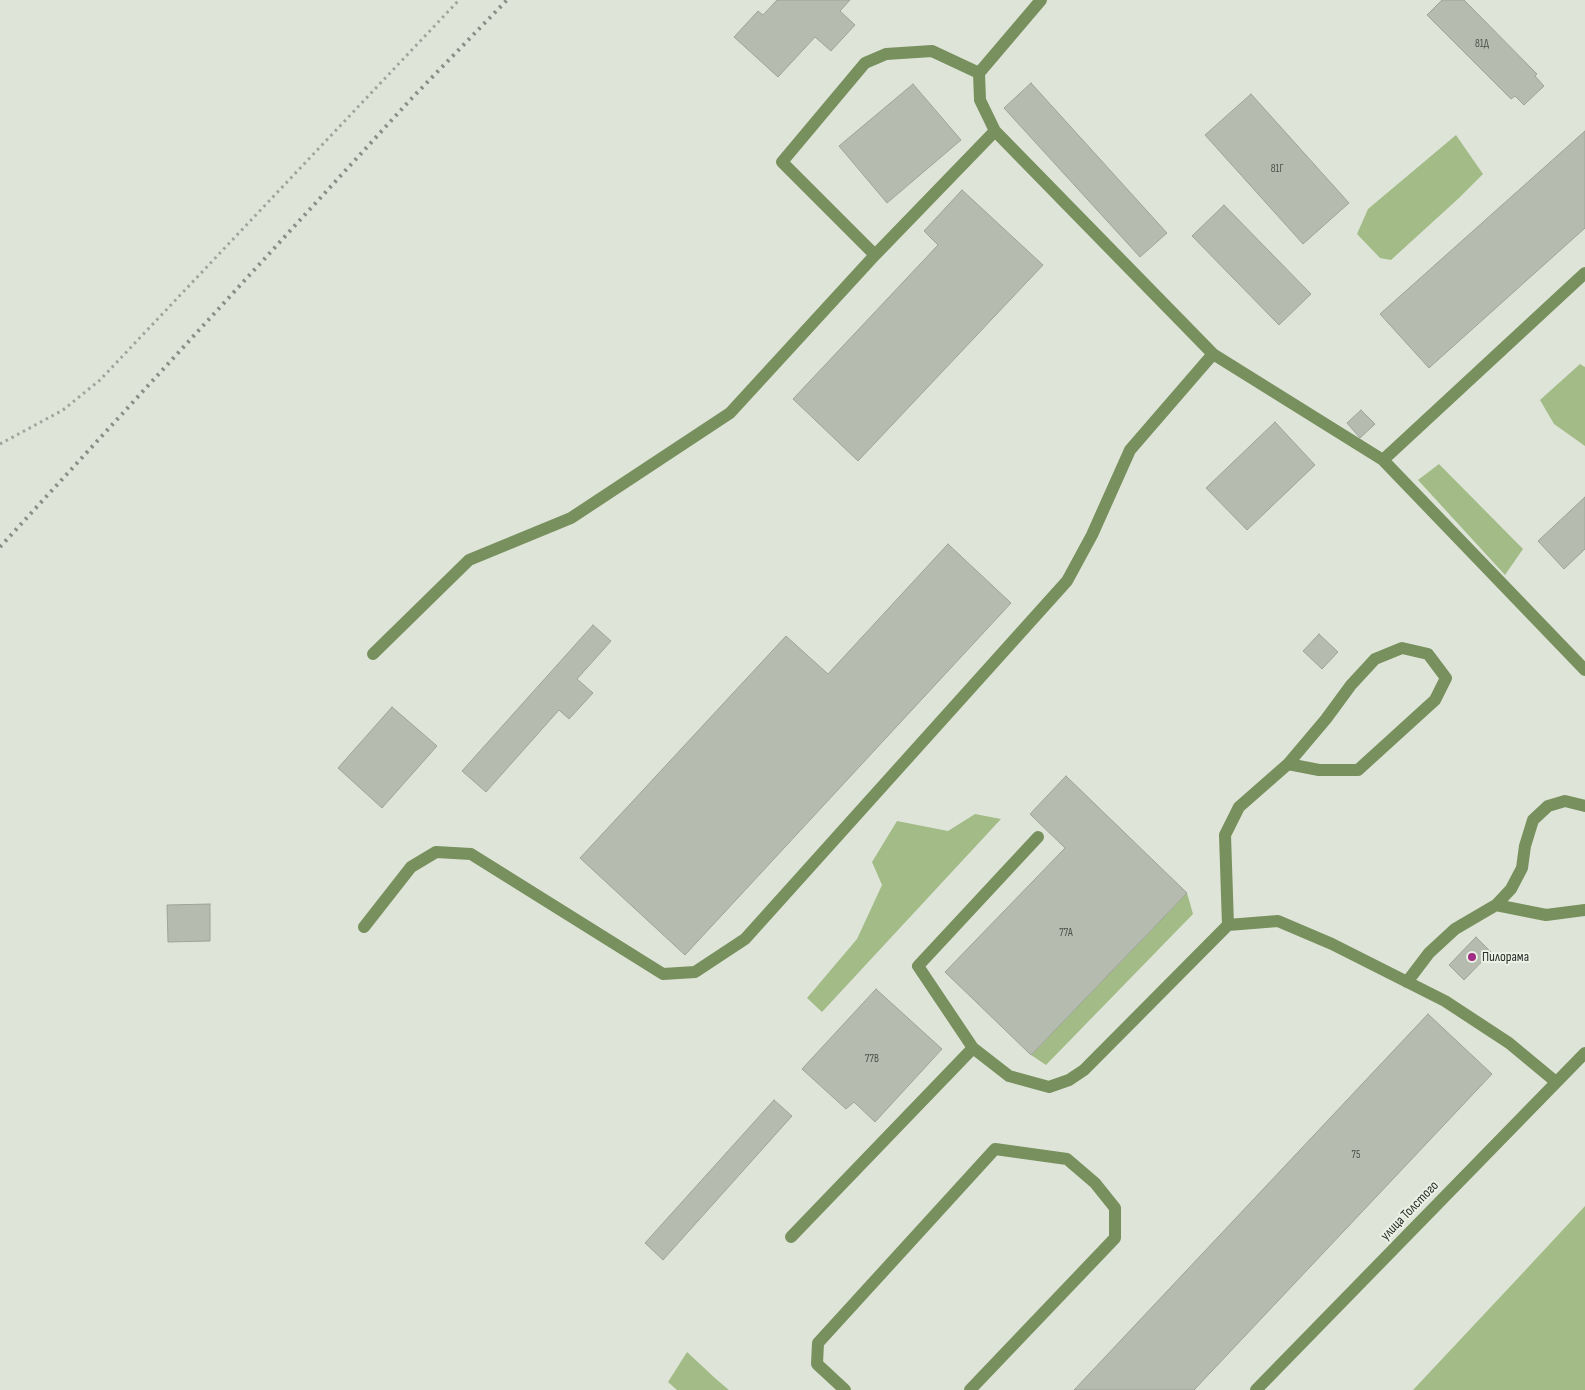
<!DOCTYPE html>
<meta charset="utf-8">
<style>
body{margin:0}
canvas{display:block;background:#dee4d8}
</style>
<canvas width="1585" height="1390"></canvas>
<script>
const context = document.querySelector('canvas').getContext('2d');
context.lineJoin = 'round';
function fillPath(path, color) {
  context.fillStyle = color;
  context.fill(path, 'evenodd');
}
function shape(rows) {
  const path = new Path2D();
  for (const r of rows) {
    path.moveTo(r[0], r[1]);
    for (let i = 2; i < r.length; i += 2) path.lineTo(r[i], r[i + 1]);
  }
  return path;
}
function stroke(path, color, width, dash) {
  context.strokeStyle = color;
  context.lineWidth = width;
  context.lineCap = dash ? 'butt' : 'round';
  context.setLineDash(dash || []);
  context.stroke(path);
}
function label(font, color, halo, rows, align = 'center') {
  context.font = font + ' "Sofia Sans Condensed",sans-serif';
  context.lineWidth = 4;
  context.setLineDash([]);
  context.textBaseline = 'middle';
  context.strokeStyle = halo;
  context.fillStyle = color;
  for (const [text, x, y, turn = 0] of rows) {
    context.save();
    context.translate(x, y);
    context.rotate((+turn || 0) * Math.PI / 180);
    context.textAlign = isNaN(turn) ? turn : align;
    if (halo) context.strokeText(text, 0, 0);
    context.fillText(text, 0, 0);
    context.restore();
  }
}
const green = shape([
 [1456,135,1483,174,1459,198,1391,260,1380,258,1357,234,1368,209],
 [1580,364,1585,367,1585,446,1554,424,1540,400],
 [1439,464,1523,549,1505,575,1418,480],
 [975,814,1001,819,822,1012,807,998,857,939,882,885,872,862,897,821,948,831],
 [1187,893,1193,914,1046,1065,1031,1055],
 [1585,1206,1585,1390,1413,1390,1519,1277],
 [687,1352,716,1379,729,1390,677,1390,668,1382]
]);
const building = shape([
 [777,0,850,0,840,11,855,25,831,51,815,37,778,77,734,37,758,11,763,15,777,0],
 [1442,0,1464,0,1537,74,1535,76,1544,86,1524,105,1515,96,1511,99,1427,15,1442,0],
 [1031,83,1167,233,1140,257,1004,108,1031,83],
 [913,84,961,140,887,203,839,146,913,84],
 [1251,94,1349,203,1303,244,1205,135,1251,94],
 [1585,131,1585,228,1429,368,1380,314,1585,131],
 [962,190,1043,265,858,461,793,399,938,245,924,231,962,190],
 [1224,205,1311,294,1279,325,1192,236,1224,205],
 [1361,410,1375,424,1360,438,1347,423,1361,410],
 [1275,422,1315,465,1247,530,1206,488,1275,422],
 [1585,497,1585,549,1564,569,1538,541,1585,497],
 [948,544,1011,603,685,955,580,858,786,636,828,674,948,544],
 [593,625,611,641,577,679,593,693,569,719,559,710,486,792,462,771,593,625],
 [1319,634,1338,652,1322,669,1303,651,1319,634],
 [392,707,437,746,382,808,338,768,392,707],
 [1066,776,1187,893,1031,1055,945,972,1065,848,1030,814,1066,776],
 [210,904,210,941,168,942,167,905,210,904],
 [1476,937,1491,952,1464,980,1449,965,1476,937],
 [876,989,942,1049,875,1122,854,1102,846,1109,802,1069,876,989],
 [1428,1014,1492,1074,1194,1390,1074,1390,1428,1014],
 [774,1100,792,1116,663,1260,645,1243,774,1100]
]);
const path = shape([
 [0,444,63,410,100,380,459,0]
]);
const minor = shape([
 [1041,0,979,73,980,100,995,131,1213,354,1383,460,1585,273],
 [875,255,782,162,865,63,886,54,932,51,979,73],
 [1383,460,1585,670],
 [373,654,469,560,571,518,730,413,875,255,995,131],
 [1496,905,1546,915,1585,910],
 [1228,925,1225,835,1239,807,1288,764,1326,719,1351,685,1375,659,1402,648,1428,654,1446,678,1435,700,1358,770,1319,770,1288,764],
 [364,927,411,867,436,852,471,854,663,974,695,972,745,939,1067,581,1092,535,1130,450,1213,354],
 [1407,982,1429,953,1455,929,1496,905,1511,889,1522,868,1525,846,1533,820,1548,806,1565,801,1585,806],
 [973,1048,918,966,1038,837],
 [791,1237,973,1048,1009,1076,1049,1087,1069,1080,1084,1070,1228,925,1278,921,1332,944,1445,1001,1509,1043,1556,1082],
 [845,1390,817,1364,818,1343,995,1149,1067,1159,1095,1183,1115,1208,1115,1238,970,1390],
 [1256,1390,1585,1053]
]);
const rail = shape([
 [0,547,412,98,507,0]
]);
const markers = [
 [1472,957,5,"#a22d86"]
];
const numberNames = [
 ["81Д",1482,44],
 ["81Г",1277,169],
 ["77А",1066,933],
 ["77В",872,1059],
 ["75",1356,1155]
];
const poiNames = [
 ["Пилорама",1482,957]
];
const streetNames = [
 ["улица Толстого",1410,1211,-46]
];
fillPath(green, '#a3bc87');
fillPath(building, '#b5bbaf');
stroke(building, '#9ea499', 1);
stroke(path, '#a0a59c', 3, [2.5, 4]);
stroke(minor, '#78905d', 12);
stroke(rail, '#8a8e86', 4, [2.5, 5]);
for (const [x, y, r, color] of markers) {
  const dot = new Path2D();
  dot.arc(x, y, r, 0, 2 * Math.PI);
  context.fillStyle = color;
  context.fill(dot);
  stroke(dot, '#ebf1e5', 2);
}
label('11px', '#4e504a', null, numberNames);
label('14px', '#2b2d29', '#ebf1e5', poiNames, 'left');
label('14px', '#2b2d29', '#ebf1e5', streetNames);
</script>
